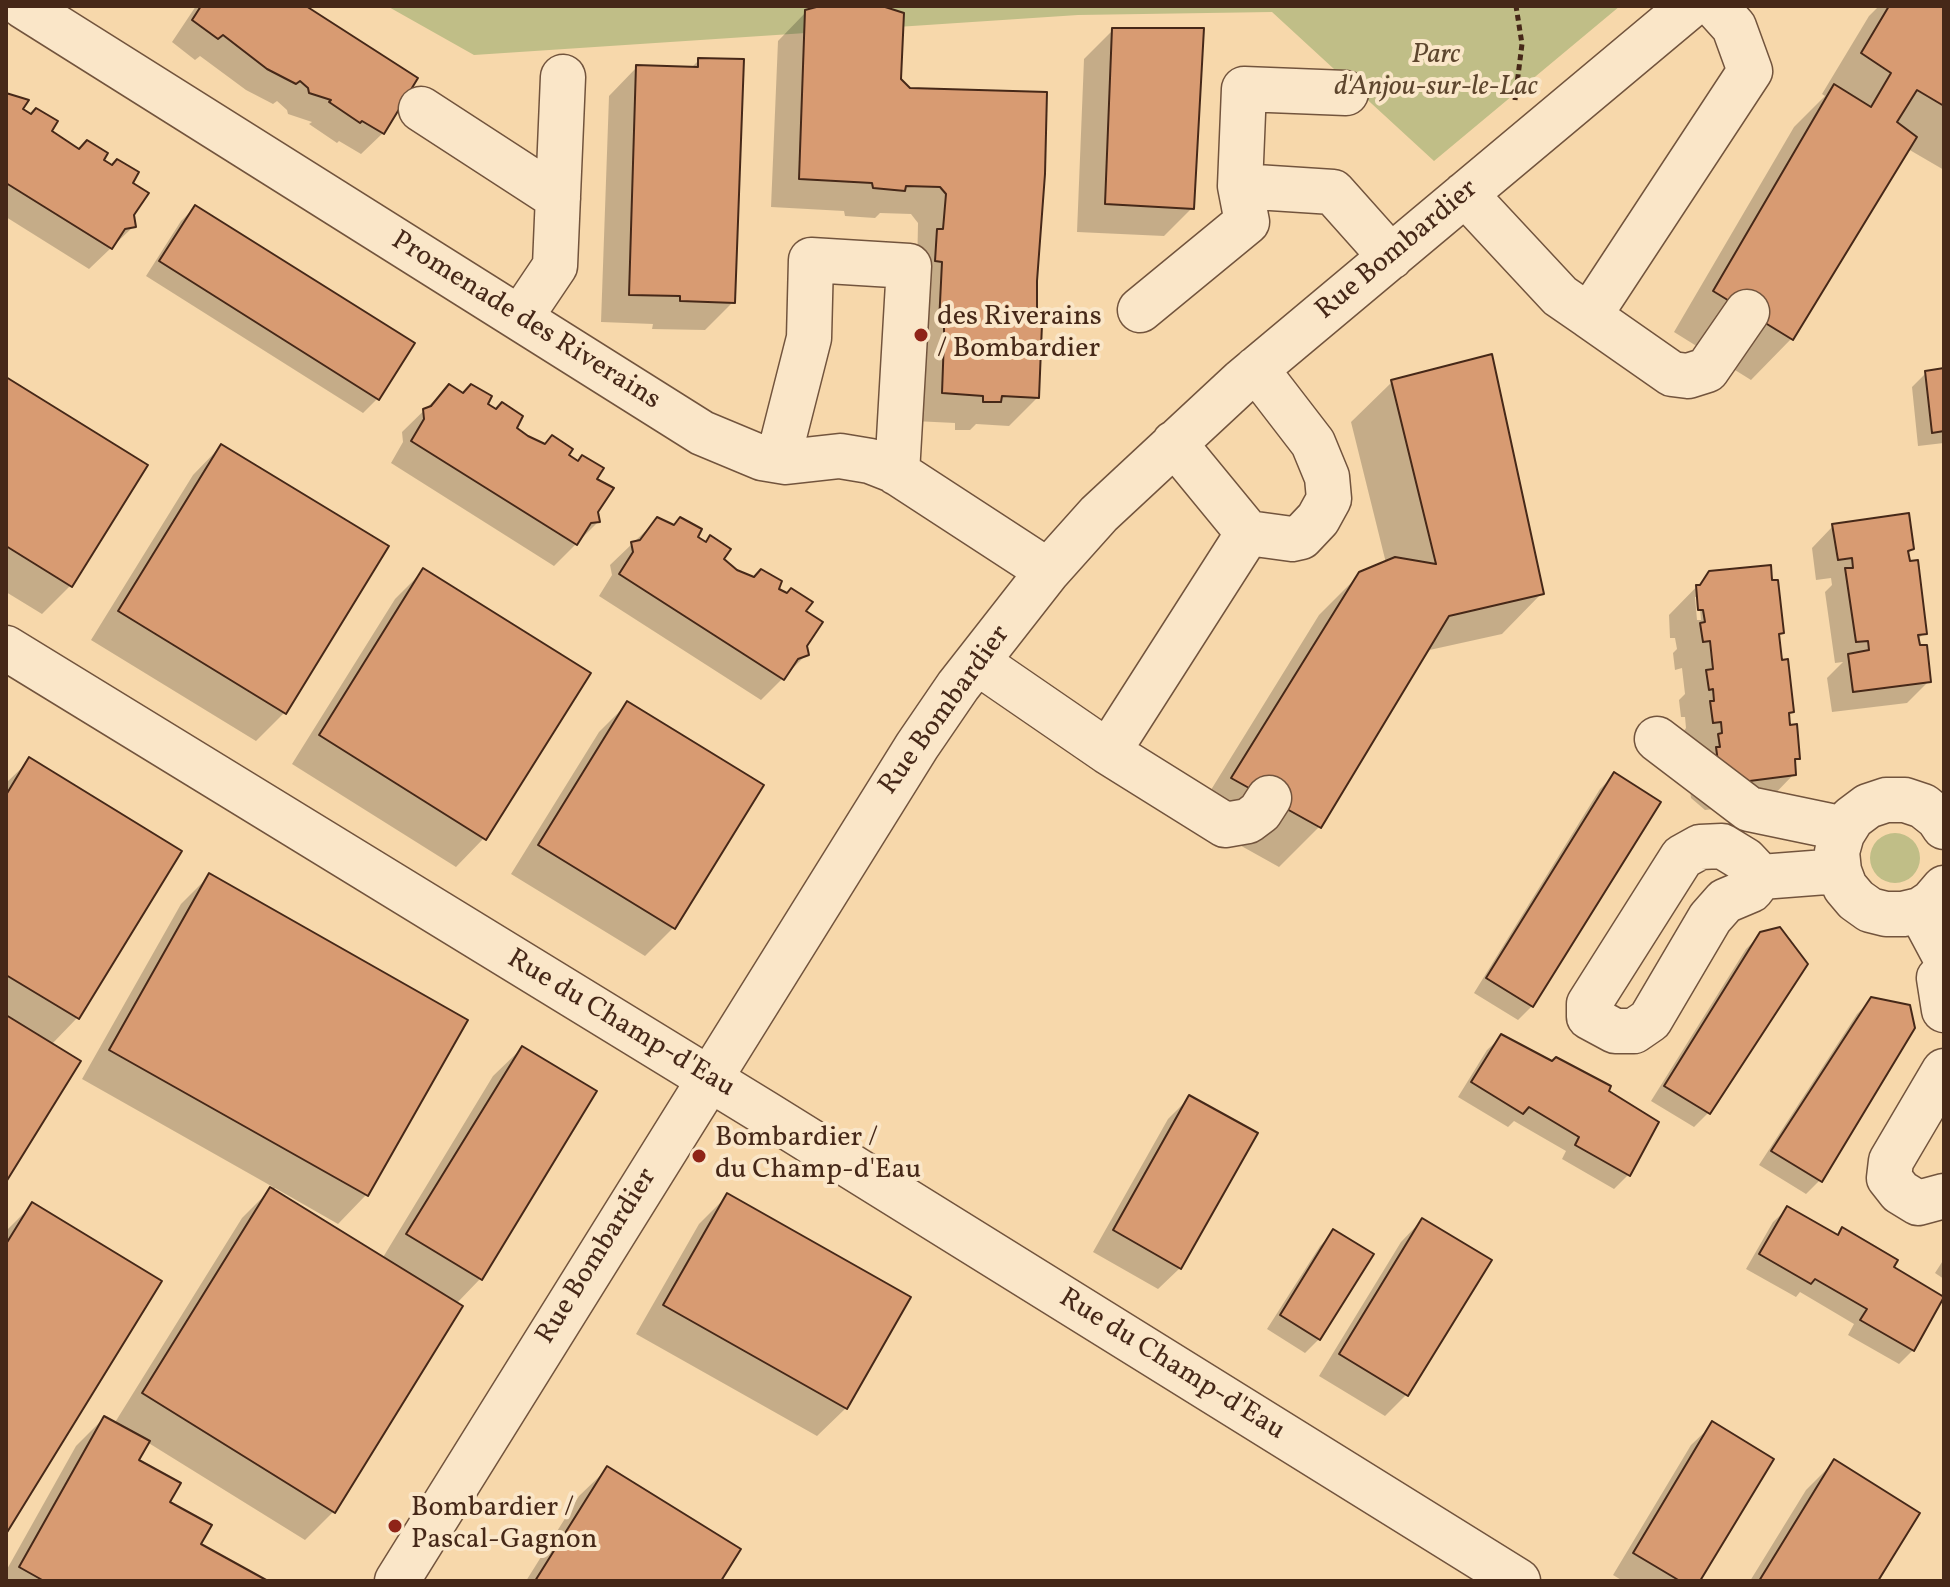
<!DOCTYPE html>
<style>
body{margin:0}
#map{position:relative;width:1950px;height:1587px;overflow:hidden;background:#f7d8ab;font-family:Vollkorn,serif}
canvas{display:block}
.frame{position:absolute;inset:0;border:8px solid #462818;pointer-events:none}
</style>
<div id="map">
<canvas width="1950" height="1587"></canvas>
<div class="frame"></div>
</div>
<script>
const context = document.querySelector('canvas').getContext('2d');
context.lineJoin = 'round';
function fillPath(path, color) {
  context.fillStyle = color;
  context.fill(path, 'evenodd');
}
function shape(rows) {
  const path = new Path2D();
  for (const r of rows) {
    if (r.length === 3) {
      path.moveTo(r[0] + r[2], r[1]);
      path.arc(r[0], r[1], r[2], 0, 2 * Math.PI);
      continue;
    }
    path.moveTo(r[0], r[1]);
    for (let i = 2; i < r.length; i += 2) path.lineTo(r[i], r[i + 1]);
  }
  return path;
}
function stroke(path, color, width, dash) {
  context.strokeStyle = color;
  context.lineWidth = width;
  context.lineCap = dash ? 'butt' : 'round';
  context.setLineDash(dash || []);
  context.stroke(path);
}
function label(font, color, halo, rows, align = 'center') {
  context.font = font + ' Vollkorn,serif';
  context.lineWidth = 8;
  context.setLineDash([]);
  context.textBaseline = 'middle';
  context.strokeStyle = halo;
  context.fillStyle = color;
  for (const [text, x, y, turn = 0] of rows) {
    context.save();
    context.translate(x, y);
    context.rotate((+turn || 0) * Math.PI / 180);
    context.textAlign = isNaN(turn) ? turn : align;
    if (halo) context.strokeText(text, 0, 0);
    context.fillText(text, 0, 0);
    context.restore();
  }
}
const green = shape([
 [387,6,1620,6,1434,161,1272,12,1078,15,474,55],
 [1895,858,25]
]);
const shadow = shape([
 [196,6,304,6,383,133,361,154,339,141,337,143,309,124,312,122,288,114,287,110,277,101,273,104,246,90,200,56,195,60,172,42],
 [827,6,876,6,899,80,1035,281,1037,398,1009,426,976,424,970,430,955,430,955,423,914,421,918,223,911,214,880,213,875,218,845,216,844,211,771,207,778,41,806,12],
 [1879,6,1944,6,1944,170,1908,149,1791,339,1751,380,1674,332,1794,127,1825,96,1822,94,1869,16],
 [1113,30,1192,208,1164,236,1077,232,1084,59],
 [699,60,733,302,705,330,652,329,653,324,601,322,609,96,637,67,690,69],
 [6,95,21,110,49,132,64,142,102,161,130,183,134,226,89,269,6,217],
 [195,207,377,399,363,413,146,276,181,221],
 [1944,370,1944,443,1918,446,1912,387,1926,373],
 [6,379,145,466,70,586,42,614,6,592],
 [1392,382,1542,593,1502,634,1425,651,1319,827,1279,867,1193,819,1319,615,1360,574,1386,563,1351,422],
 [449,386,486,404,527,438,567,456,594,479,598,522,554,566,391,463,403,442,402,432],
 [221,446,284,713,256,741,91,640,193,475],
 [657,520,695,537,736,572,776,590,803,612,807,654,761,700,599,596,612,575,610,565],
 [1833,526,1912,549,1907,554,1924,633,1917,640,1929,681,1907,703,1832,712,1827,678,1843,662,1835,663,1825,592,1832,585,1831,578,1816,580,1812,548],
 [423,571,484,838,456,867,292,764,395,599],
 [1710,573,1782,632,1777,637,1792,712,1787,716,1798,758,1793,763,1794,774,1766,803,1705,810,1691,798,1683,732,1686,728,1685,717,1681,717,1679,700,1685,694,1682,668,1675,670,1673,653,1677,649,1675,638,1670,638,1669,615],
 [1695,597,1699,597,1701,620,1697,620],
 [627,704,761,786,673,928,645,956,511,874,599,732],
 [30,760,77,1018,51,1045,6,1178,6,783],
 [1614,775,1532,1006,1518,1020,1474,993,1600,789],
 [209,876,466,1021,366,1195,338,1224,275,1188,273,1191,382,1259,493,1076,522,1048,480,1279,456,1304,334,1511,305,1540,147,1442,136,1461,199,1545,264,1581,6,1581,6,1571,76,1446,104,1418,114,1424,242,1218,273,1187,82,1079,181,904],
 [1761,934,1708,1113,1694,1127,1651,1101,1746,949],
 [1871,1000,1820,1180,1806,1194,1759,1165,1857,1014],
 [1502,1036,1606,1092,1628,1175,1614,1189,1562,1159,1566,1151,1514,1121,1508,1127,1458,1097,1487,1050],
 [1190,1097,1180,1268,1158,1289,1093,1252,1168,1119],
 [727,1196,846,1408,817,1436,636,1334,699,1224],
 [33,1204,6,1530,6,1231],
 [1788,1208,1836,1237,1843,1230,1891,1268,1913,1350,1899,1364,1848,1335,1854,1324,1800,1292,1796,1297,1746,1269,1773,1222],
 [1422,1220,1406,1395,1385,1416,1319,1376,1401,1242],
 [1334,1232,1319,1339,1305,1353,1267,1329,1320,1246],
 [1944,1259,1944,1279,1935,1273],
 [1713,1424,1698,1581,1623,1581,1613,1575,1691,1445],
 [1834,1462,1876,1581,1750,1581,1806,1490],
 [608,1468,718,1581,526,1581,579,1496]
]);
const building = shape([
 [201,6,306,6,418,78,384,134,362,121,360,123,329,102,331,100,309,93,308,88,300,81,296,84,267,69,223,35,218,39,192,20,201,6],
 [820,6,882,6,904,13,901,79,910,88,1047,92,1045,174,1037,281,1037,324,1042,324,1039,398,1002,396,1001,402,983,402,983,396,942,393,944,338,944,323,939,323,942,262,935,261,937,229,943,229,946,194,940,187,906,186,905,191,873,188,872,183,799,179,805,10,820,6],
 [1889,6,1944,6,1944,106,1917,90,1897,122,1917,137,1793,340,1713,291,1834,84,1871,107,1891,73,1861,53,1889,6],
 [1112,28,1204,28,1194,209,1105,204,1112,28],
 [698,58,744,59,735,303,680,301,680,296,629,295,636,65,698,67,698,58],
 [6,93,29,100,23,109,31,114,36,108,58,121,52,131,79,149,87,140,108,153,104,160,112,165,117,159,139,172,133,183,149,193,134,215,136,227,125,229,112,249,6,183,6,93],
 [195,205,415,343,379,400,159,261,195,205],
 [1492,354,1544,594,1449,616,1321,828,1231,778,1359,572,1395,557,1436,564,1391,380,1492,354],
 [1944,368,1944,431,1932,433,1925,371,1944,368],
 [6,377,148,465,72,587,6,546,6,377],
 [449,384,463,393,471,384,492,396,488,404,496,409,502,402,523,416,517,428,528,436,545,444,552,435,573,449,569,455,578,461,582,455,604,468,597,479,614,488,598,512,600,522,591,523,577,545,411,441,424,419,423,409,431,406,449,384],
 [221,444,389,546,286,714,118,611,221,444],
 [1909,513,1914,549,1908,551,1910,561,1918,560,1927,634,1918,635,1920,645,1927,645,1931,682,1853,692,1848,654,1869,650,1868,641,1856,642,1845,568,1853,568,1852,558,1838,560,1832,524,1909,513],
 [657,517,674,525,680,517,702,529,698,537,706,542,710,535,731,549,724,559,737,570,754,577,761,569,782,581,779,589,787,593,791,588,813,602,806,611,823,622,807,646,809,655,798,659,784,680,619,574,633,552,631,542,640,540,657,517],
 [1771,565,1772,580,1778,580,1784,633,1779,634,1782,660,1788,659,1794,712,1789,713,1790,725,1797,724,1800,759,1795,759,1796,775,1734,783,1719,770,1716,747,1720,747,1718,734,1722,733,1721,722,1713,723,1710,701,1714,701,1713,689,1709,690,1706,670,1713,669,1710,641,1703,642,1700,623,1705,622,1703,610,1698,610,1696,585,1700,585,1709,571,1771,565],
 [423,568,591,673,486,840,319,735,423,568],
 [627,701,764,785,675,929,538,845,627,701],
 [29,757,182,851,79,1019,6,975,6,795,29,757],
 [1614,772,1661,802,1533,1007,1486,978,1614,772],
 [209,873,468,1020,368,1196,109,1050,209,873],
 [1780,927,1808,964,1710,1114,1664,1086,1760,932,1780,927],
 [1871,997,1910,1005,1915,1028,1822,1182,1771,1151,1871,997],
 [6,1015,81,1061,6,1182,6,1015],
 [1501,1034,1552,1061,1556,1057,1611,1086,1609,1091,1659,1122,1630,1176,1575,1145,1579,1137,1529,1107,1523,1114,1471,1082,1501,1034],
 [522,1046,597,1091,482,1280,406,1234,522,1046],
 [1189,1095,1258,1133,1181,1269,1113,1230,1189,1095],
 [270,1187,463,1306,335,1513,142,1393,270,1187],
 [727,1193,911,1297,847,1409,663,1305,727,1193],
 [32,1202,162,1281,6,1534,6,1244,32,1202],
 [1787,1206,1838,1235,1842,1227,1898,1260,1894,1267,1944,1297,1914,1351,1860,1320,1867,1309,1815,1279,1811,1284,1759,1254,1787,1206],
 [1422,1218,1492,1260,1408,1396,1339,1354,1422,1218],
 [1333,1229,1374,1254,1320,1340,1280,1315,1333,1229],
 [104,1416,150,1441,139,1460,181,1483,170,1502,212,1525,201,1544,268,1581,44,1581,19,1567,104,1416],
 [1712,1421,1774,1459,1700,1581,1680,1581,1633,1553,1712,1421],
 [1834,1459,1920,1513,1878,1581,1759,1581,1834,1459],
 [607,1466,741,1549,721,1581,535,1581,607,1466]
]);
const path = shape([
 [1515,100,1522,44,1516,6]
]);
const minor = shape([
 [23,6,702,433,762,458,786,462,840,456,870,461,893,470,1048,571],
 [1346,93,1244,89,1240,186,1333,192,1391,257],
 [421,109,558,198],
 [1465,194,1560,296,1589,316,1750,71,1734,27,1715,6],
 [1140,310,1247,222,1240,186],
 [1589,316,1672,374,1688,376,1707,370,1747,312],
 [520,318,555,266,563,77],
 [778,460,809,338,811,260,909,266,897,473],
 [1248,533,1292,539,1301,537,1318,519,1329,499,1327,477,1313,443,1256,369],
 [6,648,765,1113,1518,1581],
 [977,662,1108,752,1248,533,1174,443],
 [1657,739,1749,809,1845,829],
 [1108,752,1225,825,1248,821,1260,812,1269,798],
 [1944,827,1938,818,1923,806,1905,800,1886,800,1868,806,1852,818,1842,834,1837,852,1839,871,1845,887,1856,900,1870,910,1886,914,1903,914,1920,910,1932,902,1944,888],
 [1761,877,1745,860,1722,846,1700,847,1682,857,1589,1004,1589,1017,1615,1031,1634,1031,1650,1020,1710,918,1725,901,1751,890,1761,877,1839,871],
 [1920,910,1944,955],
 [1944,973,1939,978,1944,1010],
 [1944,1071,1891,1161,1889,1178,1900,1192,1918,1203,1944,1196],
 [397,1581,917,746,958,686,1048,571,1099,514,1242,381,1690,6]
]);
const markers = [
 [921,335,8,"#8f2418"],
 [699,1156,8,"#8f2418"],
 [395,1526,8,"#8f2418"]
];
const parkNames = [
 ["Parc",1436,57],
 ["d'Anjou-sur-le-Lac",1436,89]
];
const streetNames = [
 ["Rue Bombardier",1398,251,-40],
 ["Promenade des Riverains",525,322,32],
 ["Rue Bombardier",946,711,-54],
 ["Rue du Champ-d'Eau",620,1025,31],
 ["Rue Bombardier",598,1257,-58],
 ["Rue du Champ-d'Eau",1171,1366,32]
];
const poiNames = [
 ["des Riverains",937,319],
 ["/ Bombardier",937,351],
 ["Bombardier /",715,1140],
 ["du Champ-d'Eau",715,1172],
 ["Bombardier /",411,1510],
 ["Pascal-Gagnon",411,1542]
];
fillPath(green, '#c0be87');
fillPath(shadow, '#0003');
fillPath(building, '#d89b72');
stroke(building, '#462818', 2);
stroke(minor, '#72543d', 47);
stroke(path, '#462818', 5, [6, 4]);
stroke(minor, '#fae6c8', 44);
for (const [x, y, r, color] of markers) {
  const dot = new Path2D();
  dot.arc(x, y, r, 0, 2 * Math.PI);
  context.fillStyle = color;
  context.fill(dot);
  stroke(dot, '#fae6c8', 3);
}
label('italic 28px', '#5e462e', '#fae6c8', parkNames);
label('28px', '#462818', '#fae6c8', streetNames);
label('28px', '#462818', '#fae6c8', poiNames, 'left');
</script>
